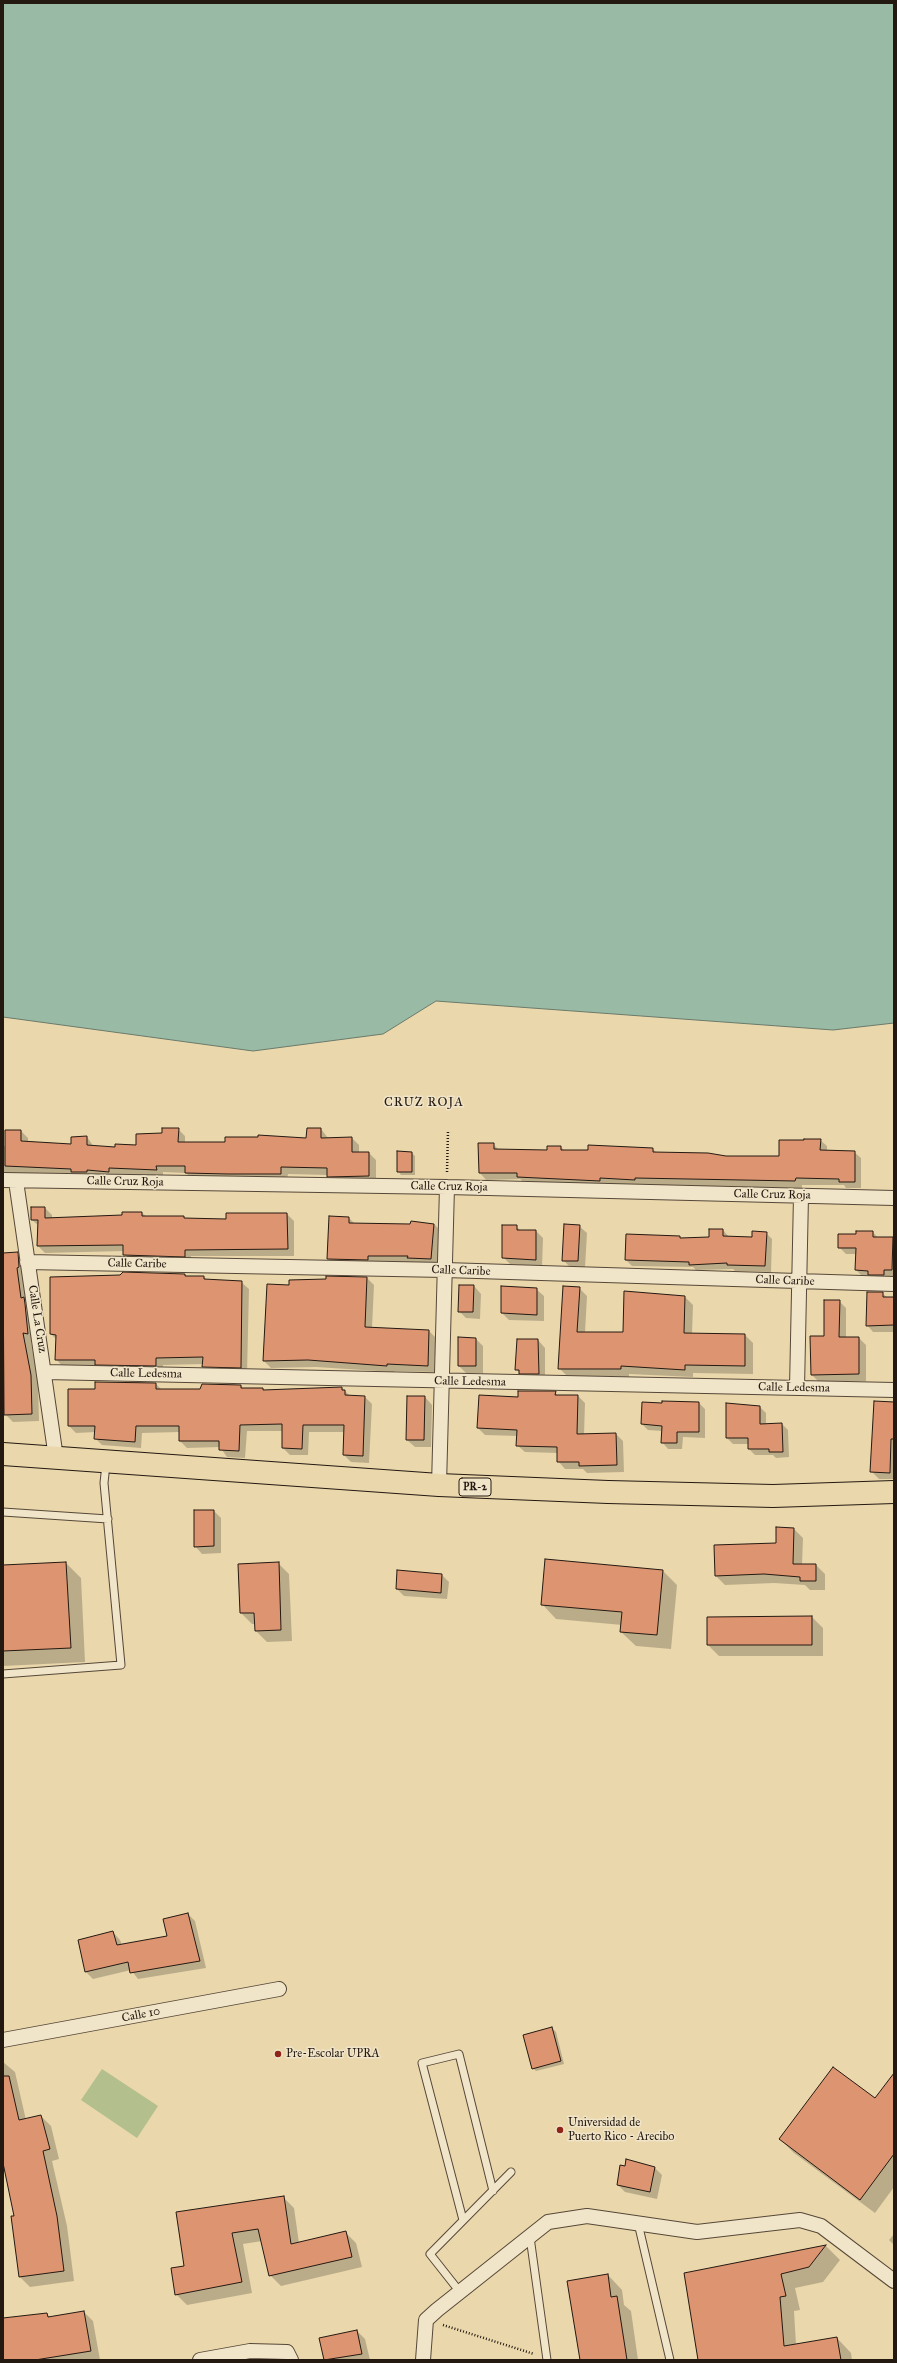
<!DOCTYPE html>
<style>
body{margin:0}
#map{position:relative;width:897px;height:2363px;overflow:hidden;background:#ead7ac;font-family:"IM FELL Great Primer",serif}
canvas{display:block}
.frame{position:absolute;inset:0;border:4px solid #241911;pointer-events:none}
</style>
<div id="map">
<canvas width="897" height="2363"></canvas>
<div class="frame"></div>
</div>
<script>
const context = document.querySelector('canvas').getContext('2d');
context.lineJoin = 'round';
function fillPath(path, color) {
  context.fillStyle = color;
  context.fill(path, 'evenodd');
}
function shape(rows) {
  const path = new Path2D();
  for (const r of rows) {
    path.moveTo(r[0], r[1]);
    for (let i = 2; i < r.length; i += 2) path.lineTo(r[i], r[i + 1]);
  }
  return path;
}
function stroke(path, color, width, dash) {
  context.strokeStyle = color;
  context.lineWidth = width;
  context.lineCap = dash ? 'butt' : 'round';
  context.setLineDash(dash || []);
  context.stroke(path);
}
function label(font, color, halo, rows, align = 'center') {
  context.font = font + ' "IM FELL Great Primer",serif';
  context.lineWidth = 3;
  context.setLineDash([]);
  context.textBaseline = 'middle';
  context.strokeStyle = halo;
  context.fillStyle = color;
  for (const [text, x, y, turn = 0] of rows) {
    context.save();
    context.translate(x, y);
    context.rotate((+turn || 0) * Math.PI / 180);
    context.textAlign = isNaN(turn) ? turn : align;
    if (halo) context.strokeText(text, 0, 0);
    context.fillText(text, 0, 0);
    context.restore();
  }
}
const green = shape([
 [102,2069,158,2106,137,2138,81,2100]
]);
const water = shape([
 [3,3,894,3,894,1023,833,1030,436,1001,383,1034,253,1051,3,1017,3,3]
]);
const shadow = shape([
 [178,1129,185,1136,185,1143,226,1143,307,1139,321,1129,328,1138,352,1138,359,1145,359,1153,369,1153,376,1160,376,1183,335,1183,328,1175,288,1174,287,1180,193,1180,186,1173,163,1172,163,1177,3,1173,3,1146,6,1146,21,1131,28,1138,28,1142,72,1145,87,1137,94,1147,116,1148,137,1146],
 [820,1140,827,1146,827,1152,854,1152,861,1158,861,1188,846,1188,844,1185,802,1185,802,1188,525,1183,520,1179,486,1180,480,1173,479,1144,493,1144,499,1150,548,1151,548,1147,561,1147,565,1151,589,1151,589,1146,653,1149,657,1153,726,1157,780,1157],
 [398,1152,412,1153,415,1156,415,1175,401,1175,398,1171],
 [45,1208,52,1215,52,1218,123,1216,142,1213,147,1217,227,1220,287,1214,294,1221,294,1256,191,1256,191,1263,131,1262,124,1255,124,1251,45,1253,38,1246,39,1226,32,1220],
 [349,1218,355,1224,411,1225,412,1222,434,1224,441,1231,438,1266,335,1266,328,1259],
 [516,1226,521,1231,536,1231,543,1238,542,1267,510,1264,503,1257],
 [579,1226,587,1233,585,1268,570,1267,563,1260],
 [723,1230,729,1237,753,1238,766,1233,772,1239,771,1272,735,1271,733,1269,696,1270,693,1267,632,1266,626,1260,679,1237,681,1239,710,1238],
 [873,1232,878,1238,894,1238,894,1277,863,1277,856,1270,857,1254,846,1254,839,1247,857,1235],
 [15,1257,23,1265,35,1341,31,1341,38,1383,39,1421,13,1422,5,1414,3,1259],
 [184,1275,187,1277,204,1277,207,1280,241,1282,249,1289,247,1374,211,1374,203,1364,163,1365,163,1373,63,1367,56,1359,56,1339,51,1334],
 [367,1278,374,1285,372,1328,429,1331,436,1338,434,1372,394,1371,394,1372,316,1367,271,1368,264,1361,290,1286],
 [460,1286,474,1286,481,1294,480,1319,466,1318,459,1311],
 [579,1288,587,1296,585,1333,624,1333,625,1292,685,1297,693,1305,692,1334,745,1335,753,1343,753,1374,693,1373,693,1377,629,1374,629,1377,567,1376,559,1368],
 [536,1289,544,1296,544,1321,509,1320,502,1313],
 [882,1293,888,1298,894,1298,894,1332,873,1332,867,1325],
 [839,1301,846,1308,846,1338,859,1338,866,1345,866,1381,819,1382,812,1375],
 [459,1338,476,1339,483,1346,483,1373,466,1373,459,1366],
 [538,1340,545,1348,545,1381,527,1380,516,1369],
 [156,1384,162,1390,201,1390,241,1386,244,1389,263,1389,265,1391,342,1388,350,1396,365,1397,372,1404,369,1463,351,1462,344,1455,345,1432,309,1432,308,1455,290,1455,283,1448,283,1431,247,1431,245,1458,227,1457,220,1447,187,1448,180,1441,180,1432,142,1433,141,1448,102,1445,95,1438,96,1432,76,1433,69,1426,96,1390],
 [555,1392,558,1396,578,1396,585,1403,584,1435,616,1434,623,1441,624,1472,587,1473,583,1469,565,1469,558,1461,558,1453,525,1452,517,1445,518,1436,485,1435,478,1428,519,1398],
 [425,1397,432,1405,431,1447,415,1447,407,1440],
 [643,1403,699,1403,705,1409,705,1438,683,1437,682,1449,668,1449,662,1442,662,1431,648,1430,642,1424],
 [894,1403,894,1479,879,1479,871,1471],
 [760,1407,766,1413,766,1425,782,1424,788,1430,789,1457,776,1458,773,1455,755,1455,749,1449,749,1444,733,1444,727,1438],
 [214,1511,221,1518,221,1553,202,1554,195,1546],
 [794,1529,803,1538,802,1565,816,1565,825,1574,825,1590,810,1590,805,1585,774,1583,725,1585,716,1576,715,1546,777,1544],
 [66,1563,81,1578,85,1662,3,1666,3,1566],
 [278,1563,289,1574,292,1641,267,1642,256,1631,256,1624,252,1624,241,1613],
 [663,1571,677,1585,671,1649,636,1646,621,1632,622,1625,556,1619,542,1604],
 [442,1575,449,1582,447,1599,404,1596,397,1589],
 [812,1617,823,1628,823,1656,719,1656,708,1645],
 [188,1914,195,1921,206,1968,138,1979,131,1970,93,1979,86,1972,79,1940,113,1932,120,1940,122,1945,168,1937],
 [552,2028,556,2032,564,2064,536,2071,533,2068,524,2036],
 [3,2062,15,2072,26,2120,41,2116,51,2126,59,2159,52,2161,67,2226,74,2281,30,2287,20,2277,12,2217,15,2216,3,2164],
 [894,2075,894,2187,875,2213,794,2153,780,2139,875,2100],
 [655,2168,662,2175,657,2199,625,2192,618,2185],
 [283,2197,294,2208,299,2243,345,2232,356,2243,362,2267,281,2286,270,2275,262,2241,243,2244,252,2293,187,2305,176,2294,185,2267,177,2213],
 [894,2234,894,2245,889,2240],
 [826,2246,840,2260,823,2282,795,2288,800,2310,794,2311,796,2345,837,2338,851,2353,852,2360,699,2360,685,2274],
 [608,2275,622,2290,624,2305,631,2311,638,2360,581,2360],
 [84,2312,93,2321,100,2360,3,2360,3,2319,47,2314,50,2318],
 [357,2331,365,2339,370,2360,325,2360,320,2339]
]);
const building = shape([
 [162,1128,179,1128,178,1142,225,1142,225,1137,258,1137,258,1135,306,1138,307,1128,321,1128,321,1138,352,1137,352,1152,369,1152,369,1176,327,1177,327,1168,281,1167,281,1174,228,1174,185,1173,185,1166,156,1166,157,1170,109,1168,109,1172,87,1170,87,1172,71,1172,71,1169,5,1166,5,1130,21,1130,21,1141,71,1144,71,1137,87,1136,87,1145,115,1147,115,1144,136,1145,136,1134,162,1133,162,1128],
 [804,1139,821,1139,820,1150,855,1151,855,1182,839,1182,839,1179,796,1178,795,1181,635,1178,635,1180,600,1178,600,1181,517,1177,517,1173,479,1173,478,1143,494,1143,494,1149,547,1150,547,1146,561,1146,561,1150,588,1150,588,1145,653,1148,653,1152,708,1153,726,1156,779,1156,779,1140,804,1140,804,1139],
 [397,1151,412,1152,412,1172,397,1172,397,1151],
 [31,1207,45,1207,45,1218,122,1215,122,1212,142,1212,142,1216,184,1216,184,1218,226,1219,226,1213,287,1213,288,1249,185,1250,185,1257,123,1255,123,1245,37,1246,38,1220,31,1220,31,1207],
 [329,1216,349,1217,349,1223,410,1224,411,1221,434,1224,431,1259,407,1258,408,1256,368,1256,368,1260,327,1259,329,1216],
 [564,1224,580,1225,578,1261,562,1261,564,1224],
 [502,1225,517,1225,517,1230,536,1230,536,1260,502,1258,502,1225],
 [709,1229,723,1229,723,1236,752,1237,752,1231,767,1232,765,1266,727,1265,727,1263,689,1265,689,1262,625,1260,626,1234,680,1236,680,1238,709,1237,709,1229],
 [856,1231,873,1231,873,1237,893,1237,892,1270,884,1270,884,1275,868,1275,868,1271,855,1270,856,1248,838,1248,838,1234,856,1234,856,1231],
 [18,1252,19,1267,17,1268,21,1298,24,1297,25,1304,28,1334,23,1333,31,1375,32,1414,4,1415,3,1253,18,1252],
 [123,1272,185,1274,185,1276,204,1276,204,1279,242,1281,241,1368,202,1367,203,1357,156,1358,156,1366,95,1365,95,1360,55,1360,56,1335,50,1334,50,1277,120,1275,123,1272],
 [326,1276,367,1277,365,1327,429,1330,428,1366,387,1364,387,1366,308,1360,263,1361,267,1284,289,1285,289,1280,326,1279,326,1276],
 [459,1285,474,1285,473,1312,458,1312,459,1285],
 [501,1286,537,1288,537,1315,501,1313,501,1286],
 [563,1286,580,1287,577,1332,623,1332,624,1291,685,1296,684,1333,745,1334,745,1366,685,1365,685,1370,621,1366,621,1369,558,1369,563,1286],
 [867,1292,883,1292,883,1297,894,1297,894,1325,866,1326,867,1292],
 [824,1300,840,1300,839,1337,859,1337,859,1374,811,1375,810,1336,824,1336,824,1300],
 [458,1337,476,1338,476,1366,458,1366,458,1337],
 [517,1339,538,1339,539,1374,519,1374,519,1370,515,1370,517,1339],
 [95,1382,156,1383,156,1389,200,1389,202,1384,241,1385,241,1388,263,1388,263,1390,342,1387,342,1390,345,1390,345,1395,365,1396,363,1456,343,1455,344,1425,303,1425,302,1449,282,1448,282,1424,240,1425,239,1451,219,1450,219,1441,179,1441,179,1426,136,1426,135,1442,94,1439,95,1426,68,1426,68,1389,95,1389,95,1382],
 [518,1391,556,1391,555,1395,578,1395,577,1434,616,1433,617,1465,579,1466,579,1462,557,1462,557,1447,516,1446,517,1430,477,1428,479,1395,518,1397,518,1391],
 [407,1396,425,1396,424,1440,406,1440,407,1396],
 [662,1401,699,1402,699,1432,677,1432,677,1443,661,1443,662,1426,641,1424,642,1402,662,1403,662,1401],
 [874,1401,894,1402,894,1439,891,1439,890,1473,870,1472,874,1401],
 [726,1403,760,1406,760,1424,782,1423,783,1452,769,1452,769,1449,748,1449,748,1438,726,1438,726,1403],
 [194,1510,214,1510,214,1546,194,1547,194,1510],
 [776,1527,794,1528,793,1564,816,1564,816,1581,800,1581,800,1577,764,1574,715,1576,714,1545,776,1543,776,1527],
 [545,1559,663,1570,657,1635,620,1632,622,1612,541,1605,545,1559],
 [66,1562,71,1648,3,1651,3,1565,66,1562],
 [279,1562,281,1630,255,1631,254,1613,240,1613,238,1564,279,1562],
 [397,1570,442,1574,441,1593,396,1589,397,1570],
 [812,1616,812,1645,707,1645,707,1617,812,1616],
 [188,1913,200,1961,130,1973,128,1962,85,1972,78,1940,113,1931,117,1945,167,1936,163,1919,188,1913],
 [552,2027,561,2061,532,2069,523,2035,552,2027],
 [833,2067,875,2098,894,2073,894,2154,860,2200,779,2139,833,2067],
 [3,2076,9,2076,19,2120,41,2115,50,2149,43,2151,57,2216,64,2271,19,2277,11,2216,14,2216,3,2163,3,2076],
 [626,2159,655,2167,650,2192,617,2185,620,2165,625,2166,626,2159],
 [284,2196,291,2244,346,2231,352,2257,269,2276,258,2229,232,2233,242,2282,175,2295,171,2268,184,2266,176,2212,284,2196],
 [826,2245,809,2267,781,2274,786,2296,780,2297,784,2346,837,2337,841,2360,698,2360,684,2273,826,2245],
 [608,2274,611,2297,617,2296,627,2360,580,2360,567,2281,608,2274],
 [84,2311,91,2351,35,2360,3,2360,3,2318,47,2313,48,2317,84,2311],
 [357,2330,362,2354,324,2360,319,2338,357,2330]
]);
const path = shape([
 [447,1172,448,1131],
 [443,2325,534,2354]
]);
const lane = shape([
 [3,1512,108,1519],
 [3,1674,121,1665,104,1483,106,1464],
 [463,2220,422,2063,459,2054,493,2191],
 [638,2223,670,2360],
 [530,2237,547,2360],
 [460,2292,430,2254,511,2172]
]);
const street = shape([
 [3,1180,447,1187,894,1198],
 [16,1181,56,1458],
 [27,1262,445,1270,894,1284],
 [45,1372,894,1390],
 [797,1388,801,1196],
 [439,1485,447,1187],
 [3,2040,279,1989],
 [200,2360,250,2351,287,2352,291,2360],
 [423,2360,426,2320,437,2310,548,2222,587,2216,697,2232,800,2220,821,2226,894,2281]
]);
const primary = shape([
 [3,1454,439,1485,608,1492,773,1496,894,1492]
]);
const markers = [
 [278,2054,4,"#8f2418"],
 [560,2130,4,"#8f2418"]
];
const shields = [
 [475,1487,32]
];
const shieldNames = [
 ["PR-2",475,1487]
];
const streetNames = [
 ["Calle Cruz Roja",125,1182,1],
 ["Calle Cruz Roja",449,1187,1],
 ["Calle Cruz Roja",772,1195,1],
 ["Calle Caribe",137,1264,1],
 ["Calle Caribe",461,1271,2],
 ["Calle Caribe",785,1281,2],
 ["Calle La Cruz",37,1319,81],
 ["Calle Ledesma",146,1374,1],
 ["Calle Ledesma",470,1382,1],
 ["Calle Ledesma",794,1388,1],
 ["Calle 10",141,2015,-11]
];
const poiNames = [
 ["Pre-Escolar UPRA",286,2054],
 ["Universidad de",568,2123],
 ["Puerto Rico - Arecibo",568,2137]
];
const neighbourhoodNames = [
 ["CRUZ ROJA",424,1103]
];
fillPath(green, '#b3bf8d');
fillPath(water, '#99baa5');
stroke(water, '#6a7a6a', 1);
fillPath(shadow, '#0003');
fillPath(building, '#dc9471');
stroke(building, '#241911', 1);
stroke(lane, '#564838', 9);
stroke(street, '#564838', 16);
stroke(primary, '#241911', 24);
stroke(path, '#241911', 2.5, [1, 2]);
stroke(lane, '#f1e5c9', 7);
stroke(street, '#f1e5c9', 14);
stroke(primary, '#ead7ac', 22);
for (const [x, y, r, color] of markers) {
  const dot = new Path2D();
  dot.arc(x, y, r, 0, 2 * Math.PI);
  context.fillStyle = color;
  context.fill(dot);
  stroke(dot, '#f1e5c9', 1.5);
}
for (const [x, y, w] of shields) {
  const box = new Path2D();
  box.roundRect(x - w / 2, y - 9, w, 18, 3);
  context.fillStyle = '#f1e5c9';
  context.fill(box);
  stroke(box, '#241911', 1);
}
label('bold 11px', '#241911', null, shieldNames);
label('12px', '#241911', '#f1e5c9', streetNames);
label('12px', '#241911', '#f1e5c9', poiNames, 'left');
context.letterSpacing = '1px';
label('13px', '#241911', '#f1e5c9', neighbourhoodNames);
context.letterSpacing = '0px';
</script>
